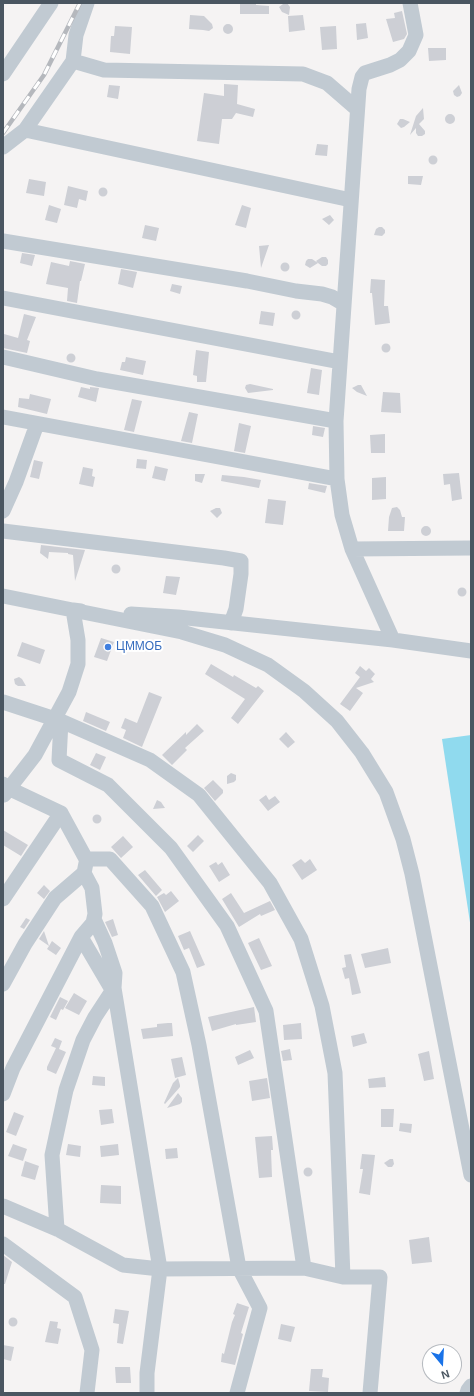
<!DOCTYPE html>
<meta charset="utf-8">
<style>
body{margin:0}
#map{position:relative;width:474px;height:1396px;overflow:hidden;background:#f5f3f3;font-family:Helvetica,sans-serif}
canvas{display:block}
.frame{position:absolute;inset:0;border:4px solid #4a5661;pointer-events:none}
.north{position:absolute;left:422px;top:1344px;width:40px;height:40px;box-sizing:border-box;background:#fff;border:1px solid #b7bbc0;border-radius:50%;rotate:162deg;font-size:11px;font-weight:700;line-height:16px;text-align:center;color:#4a5661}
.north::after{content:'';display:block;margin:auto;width:14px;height:18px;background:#1a73e8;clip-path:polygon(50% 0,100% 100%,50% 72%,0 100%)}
</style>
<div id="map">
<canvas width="474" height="1396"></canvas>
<div class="frame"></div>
<div class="north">N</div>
</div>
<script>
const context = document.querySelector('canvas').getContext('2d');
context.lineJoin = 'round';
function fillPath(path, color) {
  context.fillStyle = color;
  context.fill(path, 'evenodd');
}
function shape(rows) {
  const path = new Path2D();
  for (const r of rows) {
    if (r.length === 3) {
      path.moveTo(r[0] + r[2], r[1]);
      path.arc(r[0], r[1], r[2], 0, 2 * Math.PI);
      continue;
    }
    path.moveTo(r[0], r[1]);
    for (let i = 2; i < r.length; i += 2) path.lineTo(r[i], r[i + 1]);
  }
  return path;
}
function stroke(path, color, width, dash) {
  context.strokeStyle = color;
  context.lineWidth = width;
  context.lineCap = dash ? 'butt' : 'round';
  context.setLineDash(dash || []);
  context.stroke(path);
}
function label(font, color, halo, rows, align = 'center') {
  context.font = font + ' Helvetica,sans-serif';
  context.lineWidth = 4;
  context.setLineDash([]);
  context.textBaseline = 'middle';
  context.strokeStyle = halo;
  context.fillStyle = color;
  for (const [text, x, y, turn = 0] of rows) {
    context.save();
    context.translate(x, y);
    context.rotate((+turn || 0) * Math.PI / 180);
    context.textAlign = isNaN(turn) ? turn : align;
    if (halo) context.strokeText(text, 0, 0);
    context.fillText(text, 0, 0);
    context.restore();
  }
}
const water = shape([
 [471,735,471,929,442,739]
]);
const building = shape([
 [287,3,290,7,289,15,282,12,279,7,283,4],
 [240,4,256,4,256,5,269,6,269,14,240,14],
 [402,11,407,34,404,39,393,42,386,19,395,18,394,13],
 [190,15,204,16,212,24,213,28,209,31,203,30,189,29],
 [303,15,305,30,289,32,288,16],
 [366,23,368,38,357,40,356,24],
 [228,29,5],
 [115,26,132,27,130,54,110,52,111,36,114,36],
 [336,26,337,49,322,50,320,27],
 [428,48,446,48,446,60,429,61],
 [224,84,238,85,237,104,255,109,253,117,236,113,232,119,222,119,219,144,197,141,204,93,224,96],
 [109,85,120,86,118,99,107,97],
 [459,85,462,93,460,96,457,97,454,95,453,91],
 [423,108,424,119,419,124,425,131,425,134,422,136,418,136,416,133,416,128,410,135,416,116],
 [450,119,5],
 [400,119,403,119,410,122,404,127,401,128,397,124],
 [317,144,328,145,327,156,315,155],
 [433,160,4.5],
 [408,176,423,176,421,185,408,184],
 [29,179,46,182,44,196,26,193],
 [68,186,88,191,86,201,79,199,77,208,64,205],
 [103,192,4.5],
 [49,205,61,209,57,223,45,220],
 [242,205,251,208,246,228,235,225],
 [330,215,334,220,329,225,322,219],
 [145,225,159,228,156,241,142,238],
 [379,227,382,227,385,230,385,233,382,236,374,235,376,229],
 [269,245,261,268,259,246],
 [22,253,35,255,32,266,20,263],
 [322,257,326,257,328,260,328,264,326,266,322,266,318,263,310,268,305,265,306,261,308,259,312,259,318,263,316,261],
 [70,261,85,264,81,281,80,281,77,303,67,301,68,288,46,284,51,262,69,266],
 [285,267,4.5],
 [121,269,137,272,133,288,118,284],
 [371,279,385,280,384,306,388,306,390,323,375,325,372,293,370,293],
 [172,284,182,286,180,294,170,291],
 [296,315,4.5],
 [261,311,275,313,273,326,259,324],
 [24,314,36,317,27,340,30,341,27,353,3,348,4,334,18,338],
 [386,348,4.5],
 [196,350,209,352,206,382,197,382,197,376,193,375],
 [71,358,4.5],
 [126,357,146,361,143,375,120,370,122,362,125,362],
 [311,368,322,370,319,395,307,393],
 [250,384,273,389,273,390,248,393,245,388,246,385],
 [358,385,361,385,367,396,357,392,352,388],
 [81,387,90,389,90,387,99,388,96,402,78,397],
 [383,392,400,393,401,413,381,412],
 [30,394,51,399,47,414,18,407,19,398,29,399],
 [132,399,142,401,134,432,124,430],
 [189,412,198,414,192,443,181,441],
 [239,423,251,426,245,453,234,451],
 [313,426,325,428,323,437,312,435],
 [385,434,385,453,371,453,370,435],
 [137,459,147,460,146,469,136,468],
 [34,460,43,462,39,479,30,477],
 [155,466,168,469,165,481,152,478],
 [83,467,93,469,92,476,95,477,93,487,79,484],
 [459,473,462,499,452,501,450,484,444,485,443,474],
 [195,474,205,474,202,483,195,481],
 [222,475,244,477,261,480,259,488,221,481],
 [386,477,386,499,372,500,372,478],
 [309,483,327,486,325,493,308,489],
 [268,499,286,501,283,525,265,523],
 [397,507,400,510,402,517,405,517,404,531,388,531,389,517,392,508],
 [216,508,220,508,222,513,217,518,210,511],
 [426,531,5],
 [41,545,85,550,75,581,73,555,68,554,68,553,49,552,48,559,40,553],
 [116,569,4.5],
 [166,576,180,577,176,595,163,593],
 [462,592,4.5],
 [101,638,114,642,107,661,94,657],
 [22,642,45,650,40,664,17,656],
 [211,664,233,677,234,675,256,688,258,686,264,691,238,724,231,718,245,699,205,674],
 [360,666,366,671,369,668,375,674,371,679,374,682,356,688,363,693,350,711,340,704,360,677,355,673],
 [19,677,22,679,26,686,18,686,15,684,14,679],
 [149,692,162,697,142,747,123,738,126,730,121,728,125,718,137,723],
 [86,712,110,722,106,731,83,721],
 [197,724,204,731,185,748,187,750,172,765,162,755,186,732,186,735],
 [286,732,295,742,288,748,279,739],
 [96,753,106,757,100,770,90,765],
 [231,773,236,775,236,780,234,782,227,784,227,776],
 [213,780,223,790,223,793,215,801,204,788],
 [266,795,269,800,275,796,280,802,268,811,259,800],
 [157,800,161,802,165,808,153,809],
 [97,819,4.5],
 [3,830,28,845,21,856,3,845],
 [198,835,204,841,193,852,187,846],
 [123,836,133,847,121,858,111,847],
 [301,859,305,863,310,859,317,870,302,880,292,865],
 [216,862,218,865,222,862,230,875,219,882,209,866],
 [145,870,162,890,156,896,138,875],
 [44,885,50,891,44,899,37,893],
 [171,891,179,901,165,912,157,897,164,893,166,895],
 [231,893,244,913,270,901,275,910,261,916,260,914,239,927,222,899],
 [26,918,30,920,24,929,20,927],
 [113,919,118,935,112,937,105,922],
 [44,931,49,946,52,941,61,948,56,955,47,949,49,946,39,939],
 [190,931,205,965,197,968,189,948,184,950,178,936],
 [259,938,272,966,261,970,248,943],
 [388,948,391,963,365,968,361,954],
 [351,954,361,993,352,995,349,978,345,979,342,968,346,967,344,955],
 [74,993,87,1001,79,1015,65,1008],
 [60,997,68,1001,63,1010,61,1009,56,1020,50,1017],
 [254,1007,256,1022,236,1025,236,1024,212,1031,208,1017],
 [168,1023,172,1023,173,1036,143,1039,141,1029,157,1027,157,1024],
 [301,1023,302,1039,284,1040,283,1025],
 [364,1033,367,1043,353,1047,351,1036],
 [55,1038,62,1041,59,1049,66,1052,56,1074,47,1070,47,1067,56,1048,51,1046],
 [290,1049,292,1060,283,1061,281,1051],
 [250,1050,254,1058,238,1065,235,1057],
 [429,1051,434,1079,424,1081,418,1054],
 [182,1057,186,1075,175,1078,171,1059],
 [93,1076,105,1077,105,1086,92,1085],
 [385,1077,386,1087,369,1088,368,1079],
 [178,1078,180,1085,180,1087,165,1104,164,1103,173,1083],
 [267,1078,270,1098,252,1101,249,1081],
 [178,1093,182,1098,182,1102,180,1104,167,1108],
 [112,1109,114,1123,101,1125,99,1110],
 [381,1109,394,1109,393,1127,381,1127],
 [14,1112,24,1116,16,1136,6,1132],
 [400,1123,412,1124,411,1133,399,1131],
 [272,1136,273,1150,271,1150,272,1177,259,1178,255,1137],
 [13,1144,27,1149,23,1161,8,1156],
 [68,1144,81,1146,80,1157,66,1155],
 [118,1144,119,1155,101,1157,100,1146],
 [177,1148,178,1158,166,1159,165,1149],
 [362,1154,375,1155,370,1195,359,1193,363,1169,360,1169],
 [390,1159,393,1159,394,1164,392,1167,388,1167,384,1163],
 [25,1161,39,1166,35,1180,21,1176],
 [308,1172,4.5],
 [101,1185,121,1186,121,1204,100,1203],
 [429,1237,432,1262,412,1264,409,1240],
 [3,1255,12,1262,5,1284,3,1284],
 [237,1303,249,1307,241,1333,243,1334,235,1365,221,1362,222,1353,224,1354,232,1322,235,1315,233,1314],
 [115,1309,129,1311,123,1344,117,1343,119,1324,113,1323],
 [13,1322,4.5],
 [50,1321,58,1322,57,1328,61,1329,58,1344,45,1342],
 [281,1324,295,1327,291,1342,278,1339],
 [3,1345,14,1347,11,1361,3,1359],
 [115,1367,130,1367,131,1383,116,1383],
 [311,1369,323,1369,322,1377,329,1378,328,1392,309,1391]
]);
const minor = shape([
 [73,61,104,70,303,74,327,83,357,109],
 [3,74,51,3],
 [25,130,351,200],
 [3,147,25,130,73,61,76,35,87,3],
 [3,241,247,281,296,291,322,294,332,297,344,304],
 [3,298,340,362],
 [3,357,97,379,336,421],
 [3,417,337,479],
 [3,511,16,482,37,424],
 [3,531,224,558,241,561,241,574,236,609,231,623],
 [352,549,471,548],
 [3,596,182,632,225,645,268,665,304,691,337,721,362,753,386,792,403,839,412,874,471,1175],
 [131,614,178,617,393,640,471,651],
 [393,640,352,549,342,515,337,479,336,421,359,89,362,77,365,73,390,65,400,60,409,51,416,35,410,3],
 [3,702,61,721,150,760,199,795,270,883,301,939,322,1006,335,1073,343,1277],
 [61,721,59,760,108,785,171,848,227,926,266,1011,304,1268],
 [3,784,8,788,61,813,86,859,110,859,152,906,183,972,199,1045,239,1268,260,1308,237,1393],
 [4,795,35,755,69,692,78,664,78,640,73,610,81,611],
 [84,873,92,888,95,914,93,923,81,937,111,988,114,988,160,1269,147,1373,147,1393],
 [3,899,61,813],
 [3,984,25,944,55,898,84,873,86,863],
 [3,1094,13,1068,81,937],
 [3,1206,57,1229,123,1265,160,1269,304,1268,343,1277,380,1277,370,1393],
 [57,1229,52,1155,66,1090,83,1040,95,1017,114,988,115,973,105,943,94,919],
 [3,1244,75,1297,92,1350,87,1393],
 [467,1393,468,1390,471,1386]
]);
const rail = shape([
 [3,133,44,75,80,3]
]);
const markers = [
 [108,647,4,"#3f7fe0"]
];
const shopNames = [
 ["ЦММОБ",116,647]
];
fillPath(water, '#90daee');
fillPath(building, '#cdcfd5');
stroke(minor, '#c1cad2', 15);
stroke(rail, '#b5b8bd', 4.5);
stroke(rail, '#fff', 3, [9]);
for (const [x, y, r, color] of markers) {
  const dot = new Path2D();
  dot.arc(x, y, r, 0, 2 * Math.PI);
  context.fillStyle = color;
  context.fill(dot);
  stroke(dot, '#fff', 1.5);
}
label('12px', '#366cbe', '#fff', shopNames, 'left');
</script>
